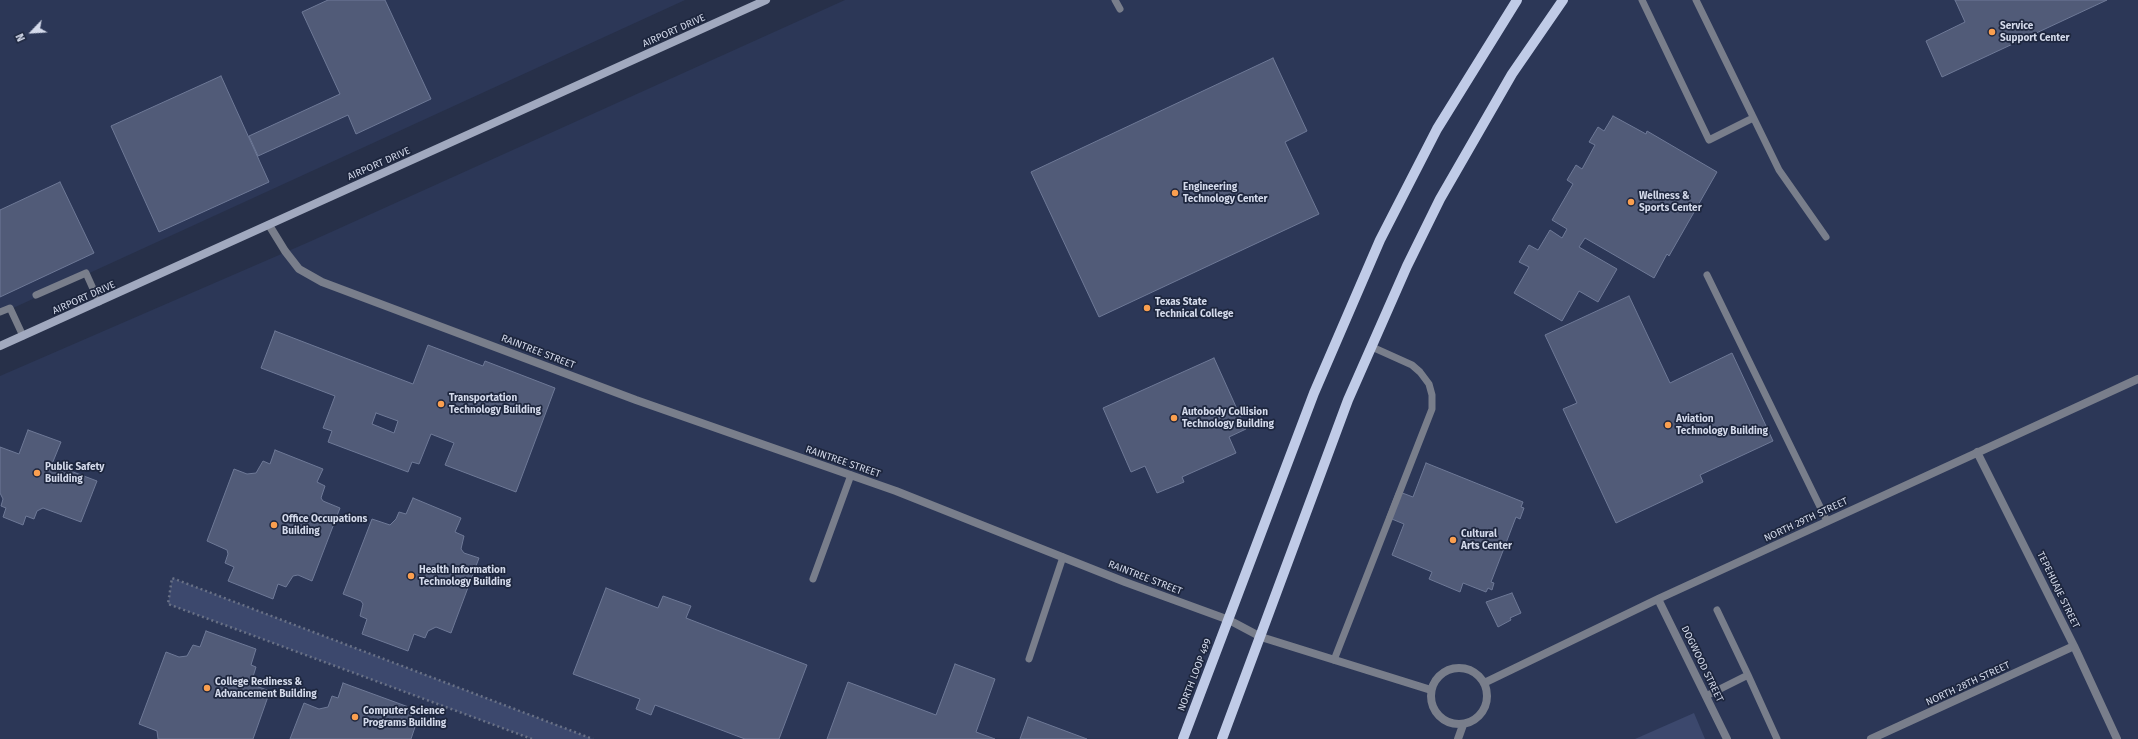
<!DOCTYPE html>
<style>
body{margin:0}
#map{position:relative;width:2138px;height:739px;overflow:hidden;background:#273049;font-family:"Fira Sans",sans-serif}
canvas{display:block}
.north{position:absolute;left:12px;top:12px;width:40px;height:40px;-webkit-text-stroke:3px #1d263e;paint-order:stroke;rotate:245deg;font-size:11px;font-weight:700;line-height:16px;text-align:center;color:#d4daeb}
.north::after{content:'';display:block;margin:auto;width:14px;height:18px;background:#d4daeb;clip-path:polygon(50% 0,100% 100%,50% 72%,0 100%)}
</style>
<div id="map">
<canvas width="2138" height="739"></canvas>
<div class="north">N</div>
</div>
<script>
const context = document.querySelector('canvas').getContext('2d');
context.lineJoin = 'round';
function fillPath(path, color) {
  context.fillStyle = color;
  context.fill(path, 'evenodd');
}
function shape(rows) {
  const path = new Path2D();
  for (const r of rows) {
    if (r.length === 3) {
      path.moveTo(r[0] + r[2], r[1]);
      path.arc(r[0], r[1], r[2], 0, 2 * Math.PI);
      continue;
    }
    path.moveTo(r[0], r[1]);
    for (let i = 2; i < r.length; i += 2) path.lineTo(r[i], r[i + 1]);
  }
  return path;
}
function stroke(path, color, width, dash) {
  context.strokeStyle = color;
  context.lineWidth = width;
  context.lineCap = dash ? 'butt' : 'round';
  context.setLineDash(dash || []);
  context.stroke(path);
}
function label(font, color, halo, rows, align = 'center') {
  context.font = font + ' "Fira Sans",sans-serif';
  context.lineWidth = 3.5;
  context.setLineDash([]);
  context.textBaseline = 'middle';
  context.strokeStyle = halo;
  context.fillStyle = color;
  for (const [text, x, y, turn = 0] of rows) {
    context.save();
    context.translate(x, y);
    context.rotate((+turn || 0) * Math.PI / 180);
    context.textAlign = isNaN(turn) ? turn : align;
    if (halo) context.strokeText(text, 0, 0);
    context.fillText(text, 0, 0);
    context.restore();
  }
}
const built = shape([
 [0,0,685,0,0,314],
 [845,0,2138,0,2138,739,0,739,0,376,309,242]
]);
const green = shape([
 [172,578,593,739,532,739,168,604],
 [1694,713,1705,739,1635,739]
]);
const building = shape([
 [328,0,385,0,431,99,356,134,348,115,258,156,249,136,340,94,302,12,328,0],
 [1955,0,2107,0,1942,77,1926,41,1965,22,1955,0],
 [1273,58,1307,131,1285,142,1319,214,1099,317,1031,172,1273,58],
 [221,76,269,182,159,232,111,126,221,76],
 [1613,116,1646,134,1647,131,1717,172,1669,256,1667,254,1654,278,1585,238,1579,247,1617,269,1598,302,1579,291,1562,321,1514,293,1529,267,1519,262,1529,245,1538,250,1550,230,1562,238,1567,229,1552,220,1573,184,1567,180,1576,165,1582,169,1595,145,1589,142,1598,127,1604,131,1613,116],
 [60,182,94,253,0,297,0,210,60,182],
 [1629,296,1670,383,1732,353,1773,441,1700,475,1703,482,1616,523,1563,409,1577,403,1545,335,1629,296],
 [275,331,413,384,428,345,483,366,485,361,555,388,516,492,445,465,454,443,431,434,419,464,412,462,408,472,328,442,332,431,323,428,335,396,261,368,275,331],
 [376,413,398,421,394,433,372,424,376,413],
 [1214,358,1246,429,1229,437,1236,453,1182,477,1184,482,1157,493,1145,466,1131,472,1103,408,1214,358],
 [28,430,61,442,52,464,97,481,81,522,43,508,37,511,34,519,26,516,23,525,3,517,6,508,1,506,3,499,0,493,0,447,19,454,28,430],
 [275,450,323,469,317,482,325,486,321,498,323,501,340,508,312,581,298,575,293,576,286,587,278,584,273,599,228,581,234,567,225,563,228,554,227,550,207,541,234,469,247,474,256,473,263,461,270,464,275,450],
 [1426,463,1523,502,1521,507,1524,508,1520,519,1516,517,1491,582,1494,583,1492,590,1488,588,1486,592,1463,583,1460,592,1429,579,1432,572,1392,555,1404,524,1387,517,1397,491,1413,497,1426,463],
 [413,498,461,518,455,532,464,536,461,549,464,553,479,558,451,633,436,627,428,631,425,638,414,634,408,651,362,634,367,619,360,616,363,604,361,601,343,594,372,519,390,525,396,519,399,512,406,514,413,498],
 [606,588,658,608,663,596,691,606,686,618,807,665,779,739,745,739,655,705,651,715,636,709,640,699,573,674,606,588],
 [1512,593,1521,613,1510,618,1511,620,1498,627,1486,602,1512,593],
 [206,631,256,649,251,665,256,667,252,680,253,685,270,691,253,739,158,739,157,731,139,724,166,652,179,657,187,656,193,645,200,647,206,631],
 [955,664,995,679,976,732,995,739,827,739,848,682,936,715,955,664],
 [343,683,414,709,408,724,415,727,411,739,290,739,304,703,319,709,328,707,332,696,338,698,343,683],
 [1028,717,1087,739,1020,739,1028,717]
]);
const path = shape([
 [532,739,168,604,172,578,593,739]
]);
const lane = shape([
 [1115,0,1120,9],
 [1642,0,1709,140,1753,118],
 [1696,0,1779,170,1826,237],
 [1707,275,1827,521],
 [36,295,86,273,99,302],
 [0,312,10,308,23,336],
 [813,579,851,475],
 [1717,610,1748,675],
 [1029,659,1063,557],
 [1334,660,1432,409,1432,395,1429,384,1420,372,1412,365,1372,347],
 [1706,696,1748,675,1777,739]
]);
const street = shape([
 [269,225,285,251,299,269,322,282,636,400,896,491,1125,582,1229,620,1261,637,1431,690],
 [1977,452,2074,646,2117,739],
 [1658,599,1727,739],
 [1459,696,28],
 [1484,683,1658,599,2138,379],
 [1458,739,1463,725],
 [1871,739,2074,646]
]);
const secondary = shape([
 [0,346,766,0]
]);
const primary = shape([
 [1183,739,1314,393,1380,240,1437,129,1517,0],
 [1222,739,1348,400,1407,266,1440,199,1512,74,1563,0]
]);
const markers = [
 [1992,32,4,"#fa9f4f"],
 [1175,193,4,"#fa9f4f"],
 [1631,202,4,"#fa9f4f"],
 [1147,308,4,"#fa9f4f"],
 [441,404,4,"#fa9f4f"],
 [1174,418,4,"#fa9f4f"],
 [1668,425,4,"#fa9f4f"],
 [37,473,4,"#fa9f4f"],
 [274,525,4,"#fa9f4f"],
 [1453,540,4,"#fa9f4f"],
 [411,576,4,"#fa9f4f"],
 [207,688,4,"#fa9f4f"],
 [355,717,4,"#fa9f4f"]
];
const poiNames = [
 ["Service",2000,26],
 ["Support Center",2000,38],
 ["Engineering",1183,187],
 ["Technology Center",1183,199],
 ["Wellness &",1639,196],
 ["Sports Center",1639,208],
 ["Texas State",1155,302],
 ["Technical College",1155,314],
 ["Transportation",449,398],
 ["Technology Building",449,410],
 ["Autobody Collision",1182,412],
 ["Technology Building",1182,424],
 ["Aviation",1676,419],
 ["Technology Building",1676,431],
 ["Public Safety",45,467],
 ["Building",45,479],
 ["Office Occupations",282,519],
 ["Building",282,531],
 ["Cultural",1461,534],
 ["Arts Center",1461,546],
 ["Health Information",419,570],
 ["Technology Building",419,582],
 ["College Rediness &",215,682],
 ["Advancement Building",215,694],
 ["Computer Science",363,711],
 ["Programs Building",363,723]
];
const streetNames = [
 ["AIRPORT DRIVE",674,31,-24],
 ["AIRPORT DRIVE",379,164,-24],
 ["AIRPORT DRIVE",84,298,-24],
 ["RAINTREE STREET",538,352,21],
 ["RAINTREE STREET",843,462,19],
 ["NORTH 29TH STREET",1806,520,-25],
 ["RAINTREE STREET",1145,578,21],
 ["TEPEHUAJE STREET",2058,590,64],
 ["DOGWOOD STREET",1702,664,64],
 ["NORTH LOOP 499",1195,675,-69],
 ["NORTH 28TH STREET",1968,684,-25]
];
fillPath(built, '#2c3757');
fillPath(green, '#3c486d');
fillPath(building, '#515b78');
stroke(building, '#6e7997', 1);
stroke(path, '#697186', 2.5, [2, 3]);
stroke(lane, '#797e8b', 7);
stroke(street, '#797e8b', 8);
stroke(secondary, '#a1a9bf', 8);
stroke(primary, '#c0cbe7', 10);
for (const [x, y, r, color] of markers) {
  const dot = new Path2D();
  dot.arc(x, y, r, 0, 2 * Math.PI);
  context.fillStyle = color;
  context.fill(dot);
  stroke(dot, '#1d263e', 1.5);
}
label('bold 10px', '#d4daeb', '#1d263e', poiNames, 'left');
label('10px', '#d4daeb', '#1d263e', streetNames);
</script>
